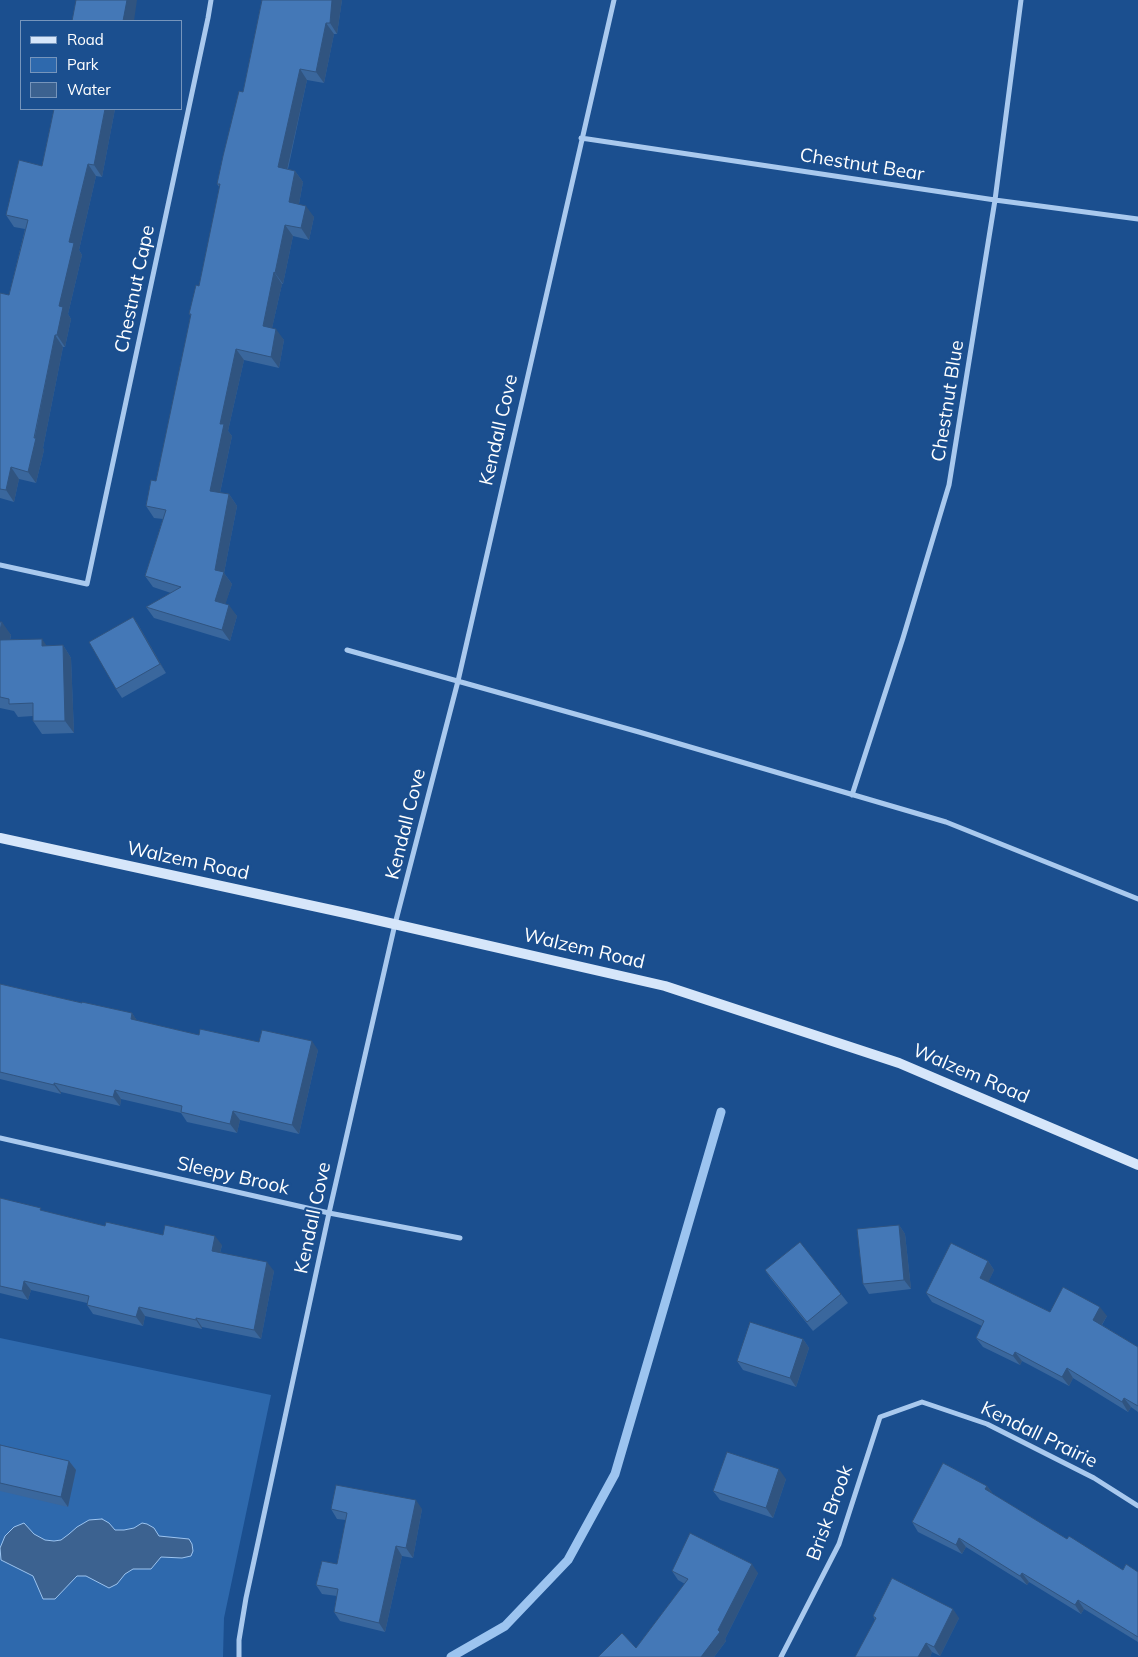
<!DOCTYPE html>
<style>
body{margin:0}
#map{position:relative;width:1138px;height:1657px;overflow:hidden;background:#1b4f8f;font-family:Mulish,sans-serif}
canvas{display:block}
.legend{position:absolute;left:20px;top:20px;width:162px;height:90px;box-sizing:border-box;background:#1b4f8f;border:1px solid #7695bc;margin:0;padding:6px 9px;list-style:none;font-size:15px;color:#fff}
.legend li{display:flex;align-items:center;gap:10px;height:25px}
.legend b{width:25px;border:1px solid #7695bc}
</style>
<div id="map">
<canvas width="1138" height="1657"></canvas>
<ul class="legend">
<li><b style="height:6px;background:#d6e6fa"></b>Road</li>
<li><b style="height:14px;background:#2e69ad"></b>Park</li>
<li><b style="height:14px;background:#3c6290"></b>Water</li>
</ul>
</div>
<script>
const context = document.querySelector('canvas').getContext('2d');
context.lineJoin = 'round';
function fillPath(path, color) {
  context.fillStyle = color;
  context.fill(path, 'evenodd');
}
function shape(rows) {
  const path = new Path2D();
  for (const r of rows) {
    path.moveTo(r[0], r[1]);
    for (let i = 2; i < r.length; i += 2) path.lineTo(r[i], r[i + 1]);
  }
  return path;
}
function stroke(path, color, width, dash) {
  context.strokeStyle = color;
  context.lineWidth = width;
  context.lineCap = dash ? 'butt' : 'round';
  context.setLineDash(dash || []);
  context.stroke(path);
}
function label(font, color, halo, rows, align = 'center') {
  context.font = font + ' Mulish,sans-serif';
  context.lineWidth = 4.5;
  context.setLineDash([]);
  context.textBaseline = 'middle';
  context.strokeStyle = halo;
  context.fillStyle = color;
  for (const [text, x, y, turn = 0] of rows) {
    context.save();
    context.translate(x, y);
    context.rotate((+turn || 0) * Math.PI / 180);
    context.textAlign = isNaN(turn) ? turn : align;
    if (halo) context.strokeText(text, 0, 0);
    context.fillText(text, 0, 0);
    context.restore();
  }
}
const green = shape([
 [0,1338,271,1395,224,1618,223,1657,0,1657]
]);
const water = shape([
 [102,1519,109,1523,115,1530,124,1530,134,1528,142,1523,147,1524,154,1528,159,1536,189,1539,192,1544,193,1551,191,1556,182,1558,161,1557,151,1569,133,1569,125,1574,117,1584,109,1588,86,1576,77,1576,55,1599,43,1599,33,1576,1,1560,0,1548,5,1536,14,1527,24,1523,34,1534,45,1540,54,1541,61,1540,69,1534,77,1527,89,1520,102,1519]
]);
const stream = shape([
 [451,1657,505,1626,568,1560,615,1474,721,1112]
]);
const street = shape([
 [581,138,995,200,1138,219],
 [0,565,87,584,208,18,211,0],
 [347,650,639,732,946,822,1138,899],
 [852,795,903,638,949,485,995,200,1021,0],
 [0,1138,329,1213,460,1238],
 [239,1657,239,1640,246,1598,329,1213,395,924,458,681,614,0],
 [781,1657,839,1544,880,1417,922,1402,987,1424,1094,1478,1138,1506]
]);
const secondary = shape([
 [0,838,350,914,665,986,899,1063,1138,1165]
]);
const wall = shape([
 [262,0,342,0,337,34,334,34,324,83,307,80,288,169,295,171,303,182,299,204,314,217,309,240,293,236,283,284,282,284,272,328,284,340,279,368,244,360,228,431,232,436,220,493,229,494,237,506,224,573,232,584,225,604,237,616,230,641,154,618,146,607,171,593,153,587,145,576,163,519,154,518,146,506,156,481,191,316,189,314,199,286,220,188,217,184,243,92],
 [54,109,115,109,102,177,96,176,79,250,82,255,68,314,71,319,65,347,63,347,43,448,44,450,36,483,19,479,14,502,0,498,0,293,9,295,25,229,14,227,6,215,42,166],
 [133,617,139,626,166,673,122,698,116,689],
 [0,622,11,635,10,640,47,646,63,645,71,658,74,733,42,734,33,721,33,716,18,717,14,711,0,708],
 [0,984,82,1003,132,1013,137,1021,199,1035,318,1050,299,1134,240,1120,237,1133,187,1122,181,1113,121,1099,120,1106,61,1092,61,1094,0,1079],
 [0,1198,43,1211,105,1226,222,1245,220,1253,274,1271,261,1339,202,1327,202,1329,145,1316,143,1326,93,1314,87,1305,87,1303,31,1290,28,1300,0,1293],
 [899,1225,905,1234,911,1289,869,1294,863,1284],
 [988,1261,994,1270,988,1282,1050,1312,1107,1316,1102,1325,1138,1347,1138,1412,1131,1407,1128,1412,1073,1378,1069,1386,1022,1361,1020,1365,983,1347,976,1338,982,1326,932,1302,926,1293],
 [765,1270,841,1294,848,1303,813,1331,771,1279],
 [803,1339,809,1348,796,1387,743,1370,737,1361],
 [0,1445,69,1461,76,1470,68,1507,0,1491],
 [786,1479,773,1518,720,1500,713,1491],
 [987,1486,993,1494,1067,1539,1123,1570,1138,1572,1138,1642,1084,1609,1081,1614,1029,1582,1027,1585,966,1547,962,1554,918,1532,912,1522],
 [331,1509,422,1509,413,1558,402,1556,385,1632,340,1621,334,1612,337,1596,322,1594,316,1585,337,1564,346,1520,337,1519],
 [672,1571,758,1573,725,1639,726,1641,714,1657,598,1657,636,1648,685,1584,678,1580],
 [873,1616,959,1618,940,1656,932,1652,930,1657,855,1657,875,1620]
]);
const shadedWall = shape([
 [127,0,137,0,134,21,123,21],
 [332,0,342,0,337,34,330,23],
 [326,23,334,34,324,83,316,72],
 [300,69,307,80,285,179,278,167],
 [105,109,115,109,102,177,94,165],
 [88,164,96,176,79,250,82,255,68,314,71,319,65,347,57,335,59,306,69,242],
 [295,171,303,182,297,214,289,202],
 [306,206,314,217,309,240,301,228],
 [285,225,293,236,283,284,275,273],
 [274,272,282,284,270,337,263,326],
 [276,329,284,340,279,368,271,357],
 [55,335,63,347,43,448,44,450,36,483,28,472],
 [236,349,244,360,228,431,232,436,218,502,210,491,220,424],
 [11,467,19,479,14,502,6,490],
 [229,494,237,506,224,573,232,584,223,612,215,601,215,570],
 [229,605,237,616,230,641,222,630],
 [133,617,139,626,166,673,160,664],
 [2,622,11,635,6,653,0,643,0,630],
 [42,639,51,652,42,646],
 [63,645,71,658,74,733,65,721],
 [132,1013,138,1022,131,1019],
 [312,1041,318,1050,299,1134,292,1125],
 [54,1083,61,1092,61,1094,54,1085],
 [115,1090,121,1099,120,1106,113,1097],
 [233,1111,240,1120,237,1133,230,1124],
 [899,1225,905,1234,911,1289,904,1280],
 [215,1236,222,1245,218,1260,212,1251],
 [988,1261,994,1270,986,1287,980,1278],
 [267,1262,274,1271,261,1339,254,1330],
 [24,1281,31,1290,28,1300,22,1291],
 [139,1307,145,1316,143,1326,136,1317],
 [1100,1307,1107,1316,1099,1329,1093,1320],
 [196,1318,202,1327,202,1329,196,1320],
 [803,1339,809,1348,796,1387,790,1378],
 [1015,1352,1022,1361,1020,1365,1013,1356],
 [1067,1368,1073,1378,1069,1386,1062,1377],
 [1124,1398,1131,1407,1128,1412,1122,1402],
 [69,1461,76,1470,68,1507,61,1497],
 [779,1469,786,1479,773,1518,766,1508],
 [987,1486,994,1495,985,1489],
 [416,1500,422,1509,413,1558,406,1548],
 [959,1538,966,1547,962,1554,956,1545],
 [396,1546,402,1556,385,1632,379,1623],
 [752,1564,758,1573,725,1639,726,1641,714,1657,701,1657,718,1630],
 [1022,1573,1029,1582,1027,1585,1020,1576],
 [1078,1600,1084,1609,1081,1614,1075,1605],
 [953,1609,959,1618,940,1656,934,1647],
 [926,1643,932,1652,930,1657,918,1657]
]);
const building = shape([
 [76,0,127,0,123,21,72,21,76,0],
 [262,0,332,0,330,23,326,23,316,72,300,69,278,167,295,171,289,202,306,206,301,228,285,225,275,273,274,272,263,326,276,329,271,357,236,349,220,424,224,424,210,491,229,494,215,570,224,572,215,601,229,605,222,630,146,607,181,587,145,576,166,510,146,506,151,480,156,481,191,314,189,314,196,285,199,286,220,184,217,184,223,156,239,91,243,92,262,0],
 [54,109,105,109,94,165,88,164,69,242,74,243,59,306,63,307,57,335,55,335,34,438,36,438,28,472,11,467,6,490,0,489,0,293,9,295,28,220,6,215,19,160,42,166,54,109],
 [133,617,160,664,116,689,89,642,133,617],
 [0,622,2,622,0,630,0,622],
 [42,639,42,646,63,645,65,721,33,721,33,703,9,704,9,699,0,697,0,640,42,639],
 [0,984,82,1003,82,1002,132,1013,131,1019,199,1035,200,1029,259,1042,262,1030,312,1041,292,1125,233,1111,230,1124,181,1112,182,1106,115,1090,113,1097,54,1083,54,1085,0,1072,0,984],
 [0,1198,41,1208,40,1210,105,1226,106,1222,163,1235,165,1225,215,1236,212,1251,267,1262,254,1330,196,1318,196,1320,139,1307,136,1317,87,1305,89,1296,24,1281,22,1291,0,1286,0,1198],
 [899,1225,904,1280,863,1284,857,1229,899,1225],
 [800,1242,841,1294,807,1322,765,1270,800,1242],
 [951,1243,988,1261,980,1278,1050,1312,1063,1287,1100,1307,1093,1320,1138,1347,1138,1406,1124,1398,1122,1402,1067,1368,1062,1377,1015,1352,1013,1356,976,1338,984,1321,926,1293,951,1243],
 [750,1322,803,1339,790,1378,737,1361,750,1322],
 [0,1445,69,1461,61,1497,0,1483,0,1445],
 [727,1452,779,1469,766,1508,713,1491,727,1452],
 [943,1463,987,1486,985,1489,1067,1539,1069,1536,1123,1570,1126,1564,1138,1572,1138,1637,1078,1600,1075,1605,1022,1573,1020,1576,959,1538,956,1545,912,1522,943,1463],
 [336,1485,416,1500,406,1548,396,1546,379,1623,334,1612,338,1589,316,1585,322,1561,337,1564,347,1513,331,1509,336,1485],
 [690,1533,752,1564,718,1630,720,1632,701,1657,598,1657,622,1633,636,1648,688,1579,672,1571,690,1533],
 [892,1578,953,1609,934,1647,926,1643,918,1657,855,1657,876,1618,873,1616,892,1578]
]);
const streetNames = [
 ["Chestnut Bear",862,165,9],
 ["Chestnut Cape",135,289,-78],
 ["Chestnut Blue",948,401,-81],
 ["Kendall Cove",499,430,-77],
 ["Kendall Cove",406,824,-76],
 ["Walzem Road",188,861,12],
 ["Walzem Road",584,949,13],
 ["Walzem Road",971,1074,23],
 ["Sleepy Brook",233,1176,13],
 ["Kendall Cove",313,1218,-78],
 ["Kendall Prairie",1039,1435,26],
 ["Brisk Brook",830,1513,-70]
];
fillPath(green, '#2e69ad');
fillPath(water, '#3c6290');
stroke(water, '#9cc4f0', 1);
stroke(stream, '#9cc4f0', 9);
stroke(street, '#a9c9ee', 5);
stroke(secondary, '#d6e6fa', 10);
fillPath(wall, '#3a679d');
fillPath(shadedWall, '#305480');
fillPath(building, '#4478b7');
stroke(building, '#305480', 1);
label('19px', '#fff', '#1b4f8f', streetNames);
</script>
